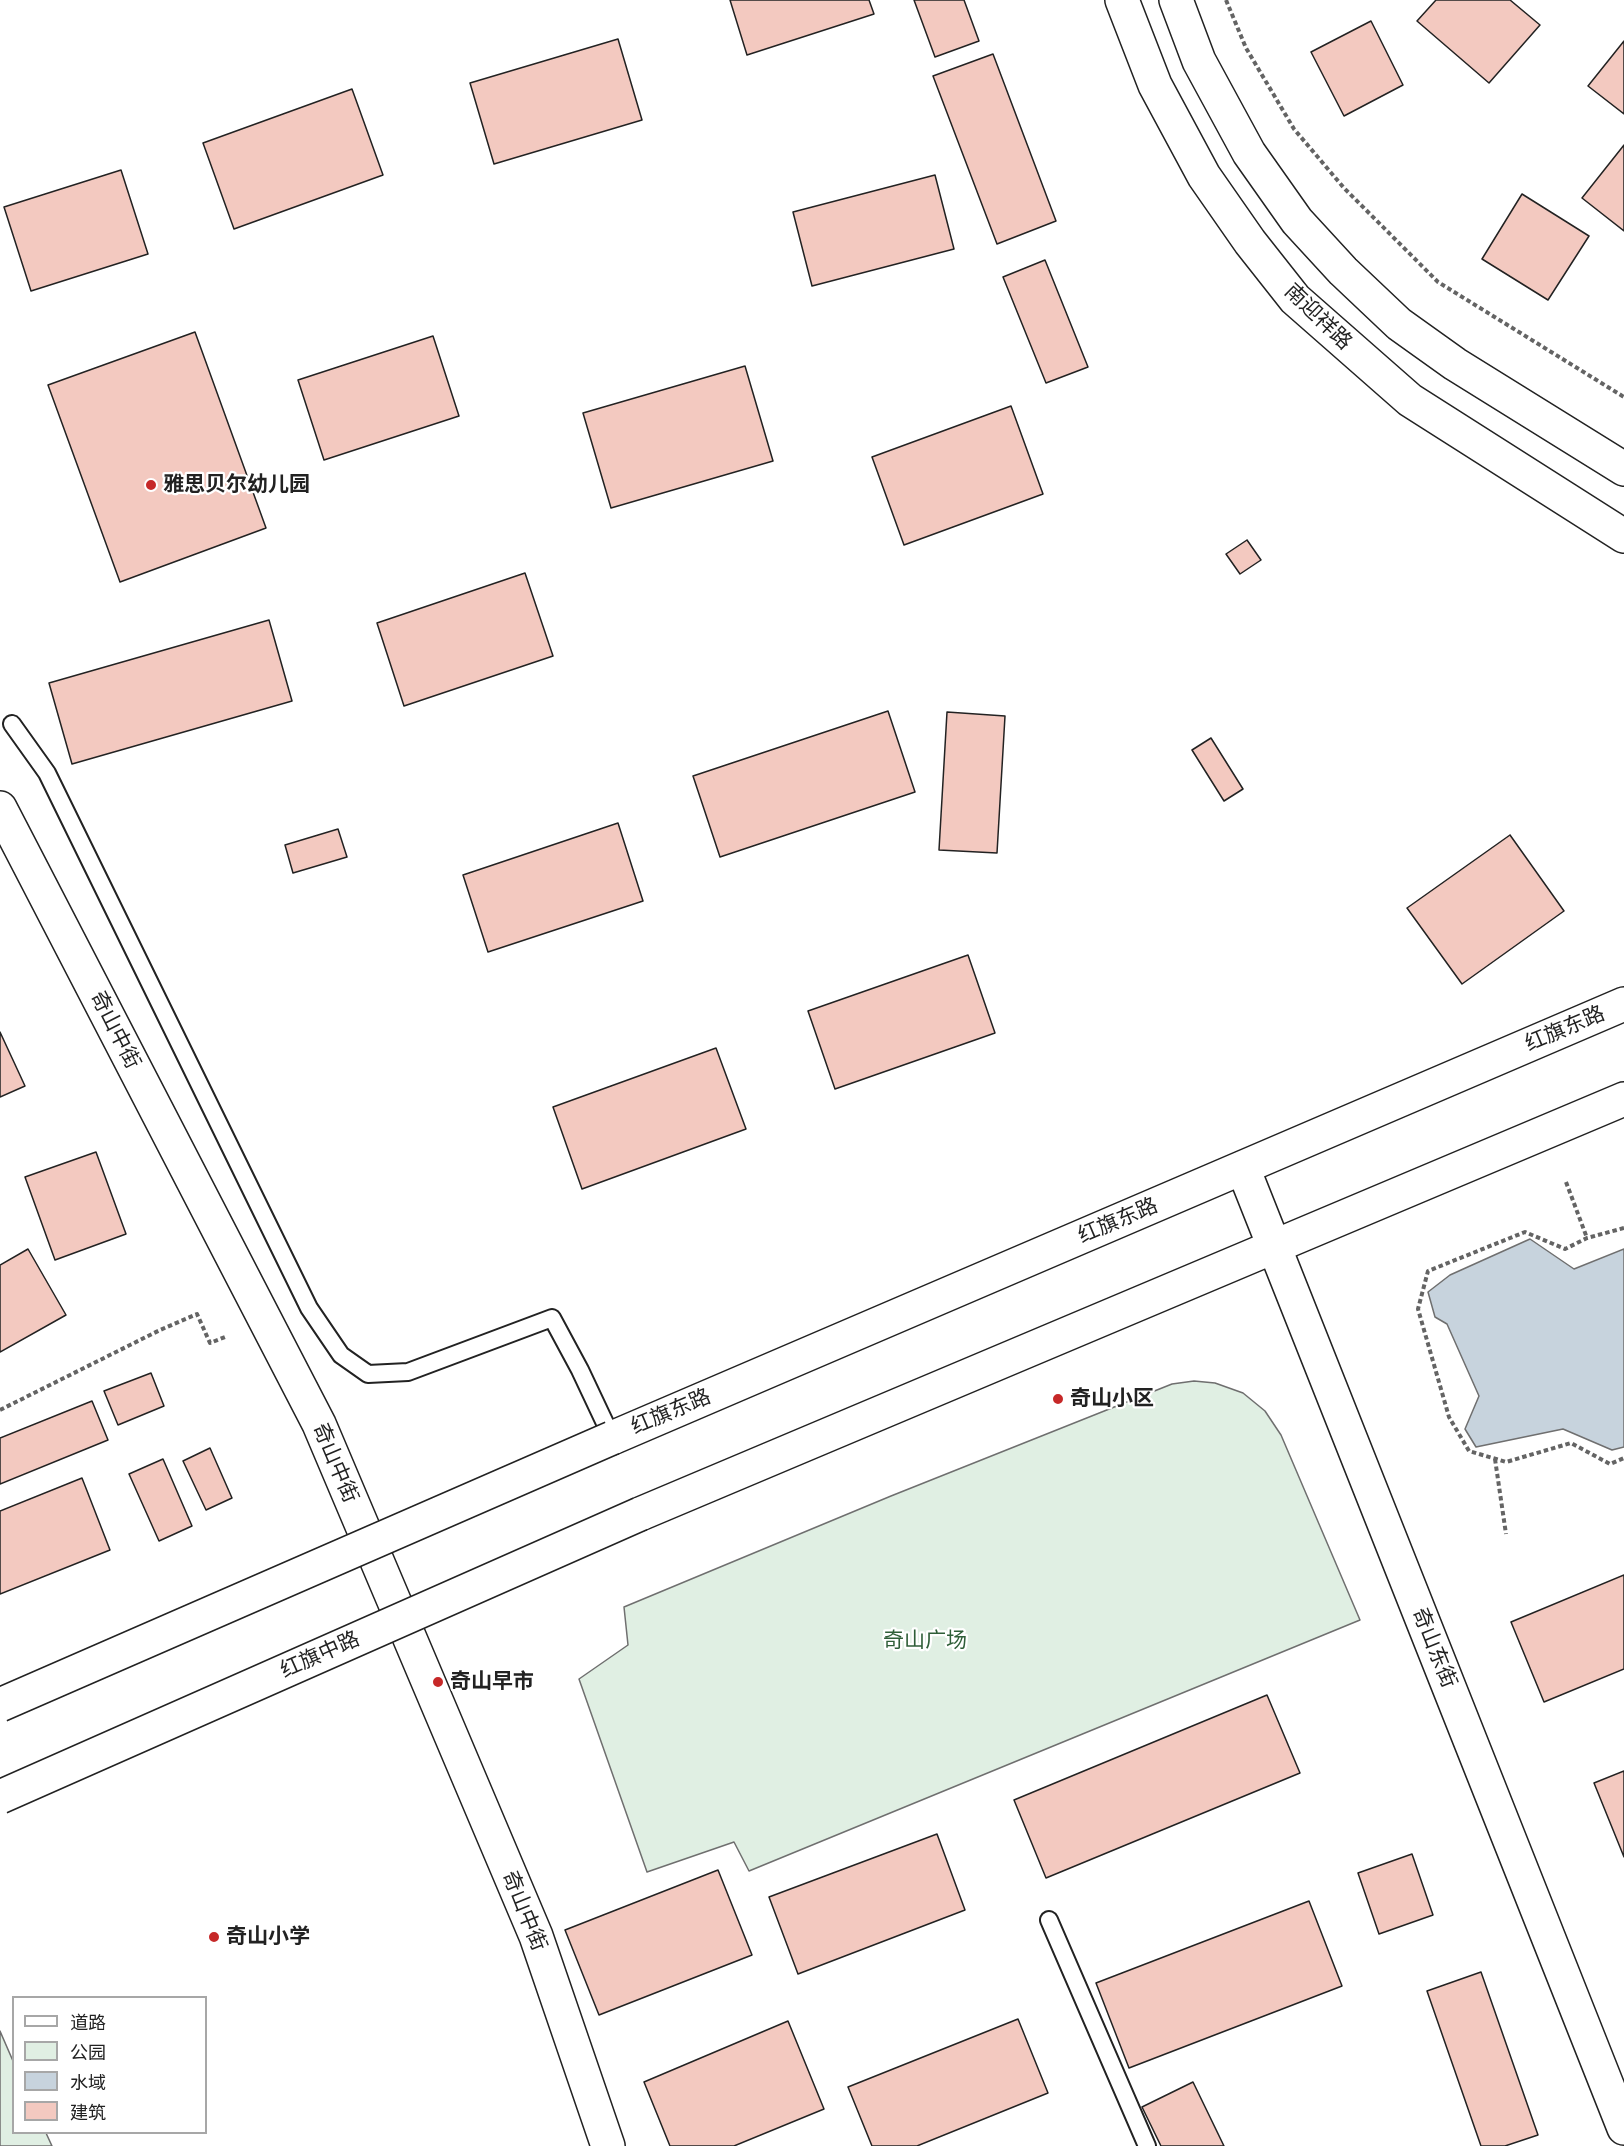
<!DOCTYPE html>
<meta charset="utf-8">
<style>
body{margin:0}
#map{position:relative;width:1624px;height:2146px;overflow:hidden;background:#fff;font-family:Cabin,"Noto Sans SC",sans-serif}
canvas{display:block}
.legend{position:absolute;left:12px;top:1996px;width:195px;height:138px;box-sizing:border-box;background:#fff;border:2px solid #a7a7a7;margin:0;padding:8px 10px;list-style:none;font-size:18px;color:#222}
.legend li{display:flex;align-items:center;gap:12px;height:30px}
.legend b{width:30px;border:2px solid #a7a7a7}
</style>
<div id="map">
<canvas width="1624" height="2146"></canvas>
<ul class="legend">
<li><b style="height:8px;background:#fff"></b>道路</li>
<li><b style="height:16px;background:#e0efe3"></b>公园</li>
<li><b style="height:16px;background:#c7d3dd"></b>水域</li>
<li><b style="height:16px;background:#f3c9c0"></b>建筑</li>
</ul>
</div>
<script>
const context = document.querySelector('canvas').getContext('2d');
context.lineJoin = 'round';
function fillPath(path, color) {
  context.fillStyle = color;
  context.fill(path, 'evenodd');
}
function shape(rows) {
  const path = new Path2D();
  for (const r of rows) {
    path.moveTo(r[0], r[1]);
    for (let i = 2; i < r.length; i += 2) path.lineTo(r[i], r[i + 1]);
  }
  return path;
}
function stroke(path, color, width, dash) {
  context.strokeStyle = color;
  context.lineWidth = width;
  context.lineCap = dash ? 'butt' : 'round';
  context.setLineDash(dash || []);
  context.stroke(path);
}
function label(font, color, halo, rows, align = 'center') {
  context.font = font + ' Cabin,"Noto Sans SC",sans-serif';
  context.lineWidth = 4.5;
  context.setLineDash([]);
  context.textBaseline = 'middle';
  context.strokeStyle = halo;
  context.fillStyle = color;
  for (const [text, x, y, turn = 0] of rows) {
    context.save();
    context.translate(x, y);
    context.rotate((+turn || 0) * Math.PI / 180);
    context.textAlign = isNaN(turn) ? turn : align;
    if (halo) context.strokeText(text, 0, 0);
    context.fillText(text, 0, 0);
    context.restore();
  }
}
const green = shape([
 [1194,1381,1215,1383,1243,1393,1265,1411,1281,1435,1360,1620,749,1871,734,1842,647,1872,579,1679,628,1645,624,1607,891,1496,1172,1384,1194,1381],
 [0,2031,13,2061,14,2132,46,2133,52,2146,0,2146,0,2031]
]);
const water = shape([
 [1530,1239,1574,1269,1624,1249,1624,1447,1612,1450,1563,1429,1476,1447,1465,1429,1479,1396,1447,1324,1435,1317,1428,1292,1450,1275,1530,1239]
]);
const building = shape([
 [730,0,869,0,874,14,747,55,730,0],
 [914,0,964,0,979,41,935,57,914,0],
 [1436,0,1510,0,1540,25,1489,83,1417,21,1436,0],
 [1371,21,1403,85,1344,116,1311,52,1371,21],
 [618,39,642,120,494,164,470,83,618,39],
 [1624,41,1624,114,1588,86,1624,41],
 [993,54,1056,221,997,244,933,76,993,54],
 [352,89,383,175,234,229,203,143,352,89],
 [1624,145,1624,231,1582,198,1624,145],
 [121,170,148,254,31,291,4,207,121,170],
 [935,175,954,249,812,286,793,212,935,175],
 [1522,194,1589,236,1548,300,1482,259,1522,194],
 [1045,260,1088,367,1046,383,1003,277,1045,260],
 [195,332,266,528,120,582,48,385,195,332],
 [433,336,459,416,324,460,298,380,433,336],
 [745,366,773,461,611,508,583,413,745,366],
 [1011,406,1043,494,904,545,872,457,1011,406],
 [1247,540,1261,560,1240,574,1226,554,1247,540],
 [525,573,553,656,404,706,377,623,525,573],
 [269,620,292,701,72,764,49,683,269,620],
 [888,711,915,792,720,857,693,776,888,711],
 [947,712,1005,716,997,853,939,850,947,712],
 [1211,738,1243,789,1224,801,1192,750,1211,738],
 [618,823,643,901,488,952,463,875,618,823],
 [338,829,347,857,293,873,285,845,338,829],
 [1510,835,1564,911,1462,984,1407,908,1510,835],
 [968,955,995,1033,835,1089,808,1011,968,955],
 [0,1032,25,1086,0,1097,0,1032],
 [716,1048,746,1129,582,1189,553,1107,716,1048],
 [96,1152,126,1234,55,1260,25,1177,96,1152],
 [28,1249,66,1315,0,1352,0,1265,28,1249],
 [151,1373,164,1406,118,1425,104,1391,151,1373],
 [92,1401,108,1440,0,1484,0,1438,92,1401],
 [210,1448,232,1498,206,1510,183,1461,210,1448],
 [163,1459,192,1526,159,1541,129,1474,163,1459],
 [82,1478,110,1550,0,1594,0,1511,82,1478],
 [1624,1575,1624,1669,1544,1702,1511,1622,1624,1575],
 [1267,1695,1300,1773,1046,1878,1014,1800,1267,1695],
 [1624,1771,1624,1857,1594,1783,1624,1771],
 [937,1834,965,1910,798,1974,769,1897,937,1834],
 [1412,1854,1433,1915,1379,1934,1358,1873,1412,1854],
 [718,1870,752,1955,599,2015,565,1930,718,1870],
 [1309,1901,1342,1986,1129,2068,1096,1983,1309,1901],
 [1481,1972,1538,2135,1505,2146,1481,2146,1427,1991,1481,1972],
 [1018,2019,1048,2093,917,2146,872,2146,848,2087,1018,2019],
 [788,2021,824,2109,734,2146,670,2146,644,2082,788,2021],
 [1193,2082,1224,2146,1161,2146,1142,2107,1193,2082]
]);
const path = shape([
 [1226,0,1246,48,1294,129,1344,188,1438,282,1624,397],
 [1566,1182,1587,1238],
 [1624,1228,1587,1238,1565,1249,1525,1232,1428,1271,1418,1309,1449,1417,1469,1451,1506,1462,1571,1443,1610,1464,1624,1458],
 [0,1410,160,1330,197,1314,210,1343,225,1337],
 [1495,1459,1506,1534]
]);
const lane = shape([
 [12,724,47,773,309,1308,341,1355,368,1374,408,1372,552,1318,580,1370,612,1438],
 [1049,1920,1147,2146]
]);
const street = shape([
 [0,808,319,1424,536,1936,608,2146],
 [1243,1168,1624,2128]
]);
const secondary = shape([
 [1122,0,1155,85,1204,176,1250,242,1295,299,1410,400,1624,536],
 [1176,0,1199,61,1249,153,1297,221,1343,271,1399,324,1455,364,1624,469]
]);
const primary = shape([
 [612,1438,1624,1004],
 [640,1514,1624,1099]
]);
const primaryBridge = shape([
 [0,1705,612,1438],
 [0,1797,640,1514]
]);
const markers = [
 [151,485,6,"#c62828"],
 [1058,1399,6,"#c62828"],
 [438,1682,6,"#c62828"],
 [214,1937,6,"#c62828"]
];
const streetNames = [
 ["南迎祥路",1318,317,44],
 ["红旗东路",1565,1029,-23],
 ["奇山中街",115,1030,63],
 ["红旗东路",1118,1221,-23],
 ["红旗东路",671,1412,-23],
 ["奇山中街",335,1463,67],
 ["奇山东街",1434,1648,68],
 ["红旗中路",320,1655,-24],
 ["奇山中街",524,1911,68]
];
const poiNames = [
 ["雅思贝尔幼儿园",163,485],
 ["奇山小区",1070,1399],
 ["奇山早市",450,1682],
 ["奇山小学",226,1937]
];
const parkNames = [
 ["奇山广场",925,1641]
];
fillPath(green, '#e0efe3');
stroke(green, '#6f6f6f', 1.5);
fillPath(water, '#c7d3dd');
stroke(water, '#6f6f6f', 1.5);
fillPath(building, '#f3c9c0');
stroke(building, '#222', 1.5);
stroke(lane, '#222', 20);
stroke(street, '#222', 36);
stroke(secondary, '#222', 36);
stroke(primary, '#222', 36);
stroke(path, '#646464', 4, [4.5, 3]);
stroke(lane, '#fff', 16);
stroke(street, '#fff', 33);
stroke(secondary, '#fff', 33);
stroke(primary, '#fff', 33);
stroke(primaryBridge, '#222', 36, []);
stroke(primaryBridge, '#fff', 33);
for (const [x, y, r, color] of markers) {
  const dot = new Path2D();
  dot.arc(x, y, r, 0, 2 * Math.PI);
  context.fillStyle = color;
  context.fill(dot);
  stroke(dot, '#fff', 2);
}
label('21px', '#222', '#fff', streetNames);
label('bold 21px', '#222', '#fff', poiNames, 'left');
label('21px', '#2f5e38', '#fff', parkNames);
</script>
